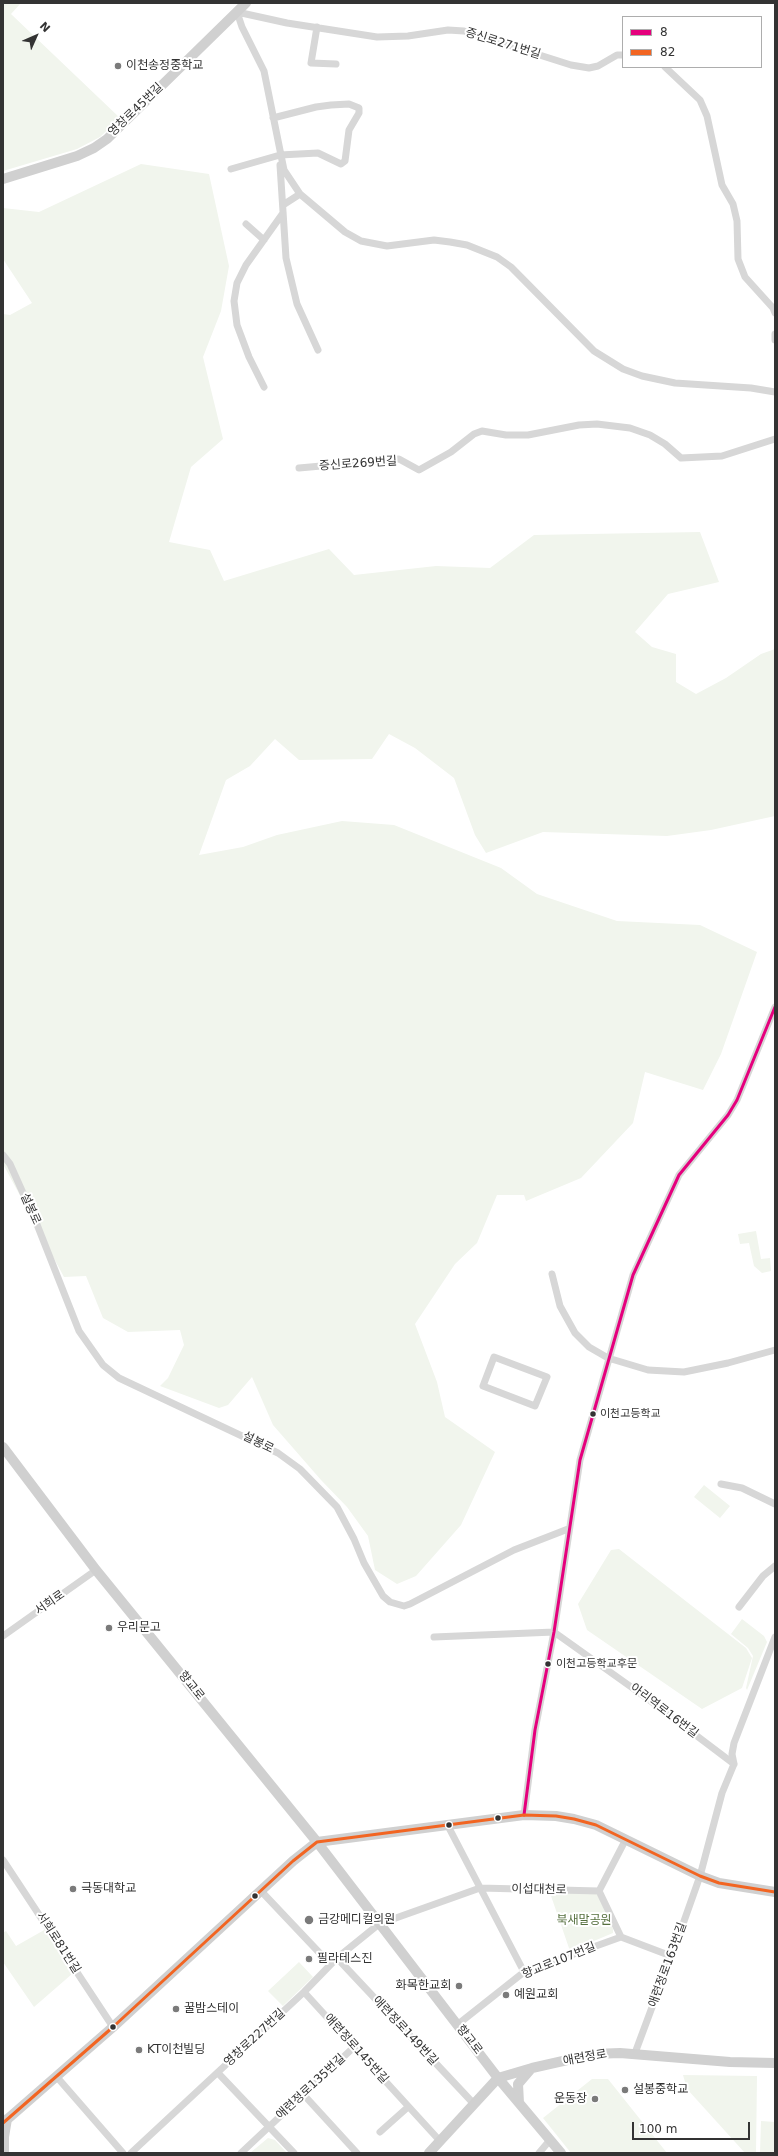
<!DOCTYPE html>
<meta charset="utf-8">
<style>
body{margin:0}
#map{position:relative;width:778px;height:2156px;overflow:hidden;background:#fff;font-family:"DejaVu Sans",sans-serif}
canvas{display:block}
.frame{position:absolute;inset:0;border:4px solid #333;pointer-events:none}
.legend{position:absolute;left:622px;top:16px;width:140px;height:52px;box-sizing:border-box;background:#fff;border:1px solid #adadad;margin:0;padding:5px 7px;list-style:none;font-size:12px;color:#333}
.legend li{display:flex;align-items:center;gap:8px;height:20px}
.legend b{width:20px;border:1px solid #adadad}
.north{position:absolute;left:16px;top:16px;width:40px;height:40px;-webkit-text-stroke:3px #fff;paint-order:stroke;rotate:45deg;font-size:11px;font-weight:700;line-height:16px;text-align:center;color:#333}
.north::after{content:'';display:block;margin:auto;width:14px;height:18px;background:#333;clip-path:polygon(50% 0,100% 100%,50% 72%,0 100%)}
.scale{position:absolute;left:632px;top:2122px;width:118px;height:18px;box-sizing:border-box;border:2px solid #333;border-top:0;padding-left:5px;font-size:12px;line-height:14px;white-space:nowrap;color:#333;-webkit-text-stroke:3px #fff;paint-order:stroke}
</style>
<div id="map">
<canvas width="778" height="2156"></canvas>
<div class="frame"></div>
<ul class="legend">
<li><b style="height:5px;background:#e5007d"></b>8</li>
<li><b style="height:5px;background:#f26522"></b>82</li>
</ul>
<div class="north">N</div>
<div class="scale">100 m</div>
</div>
<script>
const context = document.querySelector('canvas').getContext('2d');
context.lineJoin = 'round';
function fillPath(path, color) {
  context.fillStyle = color;
  context.fill(path, 'evenodd');
}
function shape(rows) {
  const path = new Path2D();
  for (const r of rows) {
    path.moveTo(r[0], r[1]);
    for (let i = 2; i < r.length; i += 2) path.lineTo(r[i], r[i + 1]);
  }
  return path;
}
function stroke(path, color, width, dash) {
  context.strokeStyle = color;
  context.lineWidth = width;
  context.lineCap = dash ? 'butt' : 'round';
  context.setLineDash(dash || []);
  context.stroke(path);
}
function label(font, color, halo, rows, align = 'center') {
  context.font = font + ' "DejaVu Sans","Noto Sans KR",sans-serif';
  context.lineWidth = 4;
  context.setLineDash([]);
  context.textBaseline = 'middle';
  context.strokeStyle = halo;
  context.fillStyle = color;
  for (const [text, x, y, turn = 0] of rows) {
    context.save();
    context.translate(x, y);
    context.rotate((+turn || 0) * Math.PI / 180);
    context.textAlign = isNaN(turn) ? turn : align;
    if (halo) context.strokeText(text, 0, 0);
    context.fillText(text, 0, 0);
    context.restore();
  }
}
const green = shape([
 [3,3,21,3,11,14,120,118,100,137,77,149,3,171],
 [141,164,209,174,229,266,221,311,203,357,223,439,191,467,169,542,210,550,224,581,329,549,354,575,436,566,490,568,534,535,700,532,719,582,668,594,635,632,652,647,676,654,676,682,696,694,726,678,761,654,775,649,775,816,711,830,667,836,543,832,486,853,475,835,454,778,415,748,389,734,372,759,299,760,275,739,250,766,226,780,199,855,243,847,277,835,342,821,394,825,501,868,537,894,617,921,700,925,757,952,721,1054,703,1090,645,1072,633,1123,581,1178,526,1201,524,1195,497,1195,477,1243,455,1264,415,1324,437,1382,445,1417,495,1452,461,1525,416,1576,397,1584,375,1570,368,1536,347,1507,321,1480,273,1425,252,1377,228,1405,219,1408,160,1386,168,1378,184,1345,180,1330,128,1332,103,1318,86,1276,64,1277,3,1164,3,314,10,315,32,303,3,259,3,208,39,212],
 [756,1231,761,1259,770,1258,771,1271,762,1273,754,1266,749,1243,740,1244,738,1234],
 [704,1485,730,1506,720,1518,694,1497],
 [619,1549,746,1648,752,1658,742,1688,702,1709,587,1630,578,1604,611,1550],
 [742,1619,764,1636,767,1642,747,1690,746,1688,753,1656,748,1648,731,1634],
 [550,1893,598,1893,613,1929,613,1933,570,1951],
 [46,1929,71,1967,72,1974,34,2007,3,1962,3,1933,6,1931,16,1946],
 [299,1962,313,1977,283,2006,268,1991],
 [683,2075,757,2076,756,2153,745,2153,687,2089],
 [592,2079,608,2079,667,2153,571,2153,543,2118],
 [761,2121,775,2122,774,2153,760,2153],
 [268,2138,275,2140,287,2153,250,2153]
]);
const street = shape([
 [237,12,242,27,264,71,284,170,300,194,345,232,361,241,387,246,434,240,450,242,467,245,497,257,511,267,594,351,623,369,642,376,675,383,751,388,775,392],
 [237,12,287,23,377,37,408,36,448,30,464,31,571,65,589,68,598,66,617,55,623,55],
 [317,27,311,63,336,64],
 [665,67,700,100,707,116,722,185,733,204,737,221,738,259,745,277,773,308,775,313],
 [280,165,286,258,297,304,318,350],
 [231,169,280,155,318,153,341,164,345,161,349,130,359,113,359,108,349,104,331,105,316,107,273,118],
 [283,205,300,194],
 [246,224,264,240],
 [775,334,775,340],
 [264,387,249,357,237,325,234,301,237,283,246,265,283,213],
 [299,468,399,459,419,470,451,452,474,434,482,431,506,435,528,435,579,425,597,424,630,428,650,435,665,444,681,458,722,456,775,439],
 [3,1155,10,1164,36,1222,79,1331,103,1365,119,1378,278,1453,300,1469,337,1507,354,1539,364,1563,383,1596,390,1602,404,1606,410,1604,514,1550,568,1529],
 [552,1274,560,1306,575,1333,589,1347,608,1358,648,1370,684,1372,728,1363,775,1350],
 [494,1357,547,1377,535,1406,483,1386,494,1357],
 [721,1484,742,1488,775,1504],
 [739,1607,763,1576,775,1566],
 [3,1636,96,1570],
 [434,1637,554,1632,648,1699,734,1764],
 [734,1764,732,1754,734,1743,775,1637],
 [524,1815,535,1730,554,1632,580,1460,633,1275,679,1175,728,1115,737,1100,775,1007],
 [448,1826,524,1972],
 [3,1860,113,2027],
 [261,1891,330,1964],
 [621,1937,599,1891,626,1839],
 [337,1958,474,2104],
 [304,1992,440,2141],
 [457,2025,524,1972,621,1937,671,1956],
 [635,2053,683,1924,700,1876,722,1793,734,1764],
 [218,2073,294,2153],
 [56,2076,123,2153],
 [303,2094,357,2153],
 [380,2132,408,2107],
 [131,2153,304,1992,337,1958,379,1924,480,1888,599,1891],
 [241,2153,354,2047],
 [539,2153,550,2140]
]);
const secondary = shape([
 [3,179,77,156,94,148,107,139,246,3],
 [3,1447,96,1570,317,1842,498,2078,561,2153],
 [519,2103,518,2084,530,2070],
 [3,2123,113,2027,293,1861,317,1842,524,1815,556,1816,574,1819,596,1825,700,1876,719,1883,775,1892],
 [4,2153,4,2137,7,2119],
 [429,2153,498,2078,532,2068,594,2054,620,2053,730,2062,775,2063]
]);
const bus1 = shape([
 [524,1815,535,1730,554,1632,580,1460,633,1275,679,1175,728,1115,737,1100,775,1007]
]);
const bus2 = shape([
 [3,2123,113,2027,293,1861,317,1842,524,1815,556,1816,574,1819,596,1825,700,1876,719,1883,775,1892]
]);
const markers = [
 [118,66,4,"#7a7a7a"],
 [593,1414,3.5,"#333"],
 [109,1628,4,"#7a7a7a"],
 [548,1664,3.5,"#333"],
 [498,1818,3.5,"#333"],
 [449,1825,3.5,"#333"],
 [73,1889,4,"#7a7a7a"],
 [255,1896,3.5,"#333"],
 [309,1920,5,"#7a7a7a"],
 [309,1959,4,"#7a7a7a"],
 [459,1986,4,"#7a7a7a"],
 [506,1995,4,"#7a7a7a"],
 [176,2009,4,"#7a7a7a"],
 [113,2027,3.5,"#333"],
 [139,2050,4,"#7a7a7a"],
 [625,2090,4,"#7a7a7a"],
 [595,2099,4,"#7a7a7a"]
];
const busNames = [
 ["이천고등학교",600,1414],
 ["이천고등학교후문",556,1664]
];
const streetNames = [
 ["증신로271번길",503,44,17],
 ["영창로45번길",136,110,-44],
 ["증신로269번길",358,464,-4],
 ["설봉로",30,1209,66],
 ["설봉로",258,1443,26],
 ["서희로",50,1603,-35],
 ["향교로",191,1686,51],
 ["아리역로16번길",664,1711,37],
 ["이섭대천로",539,1890,1],
 ["서희로81번길",58,1943,57],
 ["향교로107번길",559,1961,-22],
 ["애련정로163번길",668,1965,-70],
 ["애련정로149번길",405,2031,47],
 ["영창로227번길",255,2038,-43],
 ["향교로",469,2040,52],
 ["애련정로145번길",356,2049,48],
 ["애련정로",585,2058,-10],
 ["애련정로135번길",311,2087,-43]
];
const poiNames = [
 ["이천송정중학교",126,66],
 ["우리문고",117,1628],
 ["극동대학교",81,1889],
 ["금강메디컬의원",318,1920],
 ["필라테스진",317,1959],
 ["화목한교회",451,1986,"right"],
 ["예원교회",514,1995],
 ["꿀밤스테이",184,2009],
 ["KT이천빌딩",147,2050],
 ["설봉중학교",633,2090],
 ["운동장",587,2099,"right"]
];
const parkNames = [
 ["북새말공원",584,1921]
];
fillPath(green, '#f1f5ed');
stroke(street, '#d7d7d7', 7);
stroke(secondary, '#d0d0d0', 10);
stroke(bus1, '#e5007d', 3);
stroke(bus2, '#f26522', 3);
for (const [x, y, r, color] of markers) {
  const dot = new Path2D();
  dot.arc(x, y, r, 0, 2 * Math.PI);
  context.fillStyle = color;
  context.fill(dot);
  stroke(dot, '#fff', 1.5);
}
label('11px', '#333', '#fff', busNames, 'left');
label('12px', '#333', '#fff', streetNames);
label('12px', '#333', '#fff', poiNames, 'left');
label('12px', '#56703f', '#fff', parkNames);
</script>
